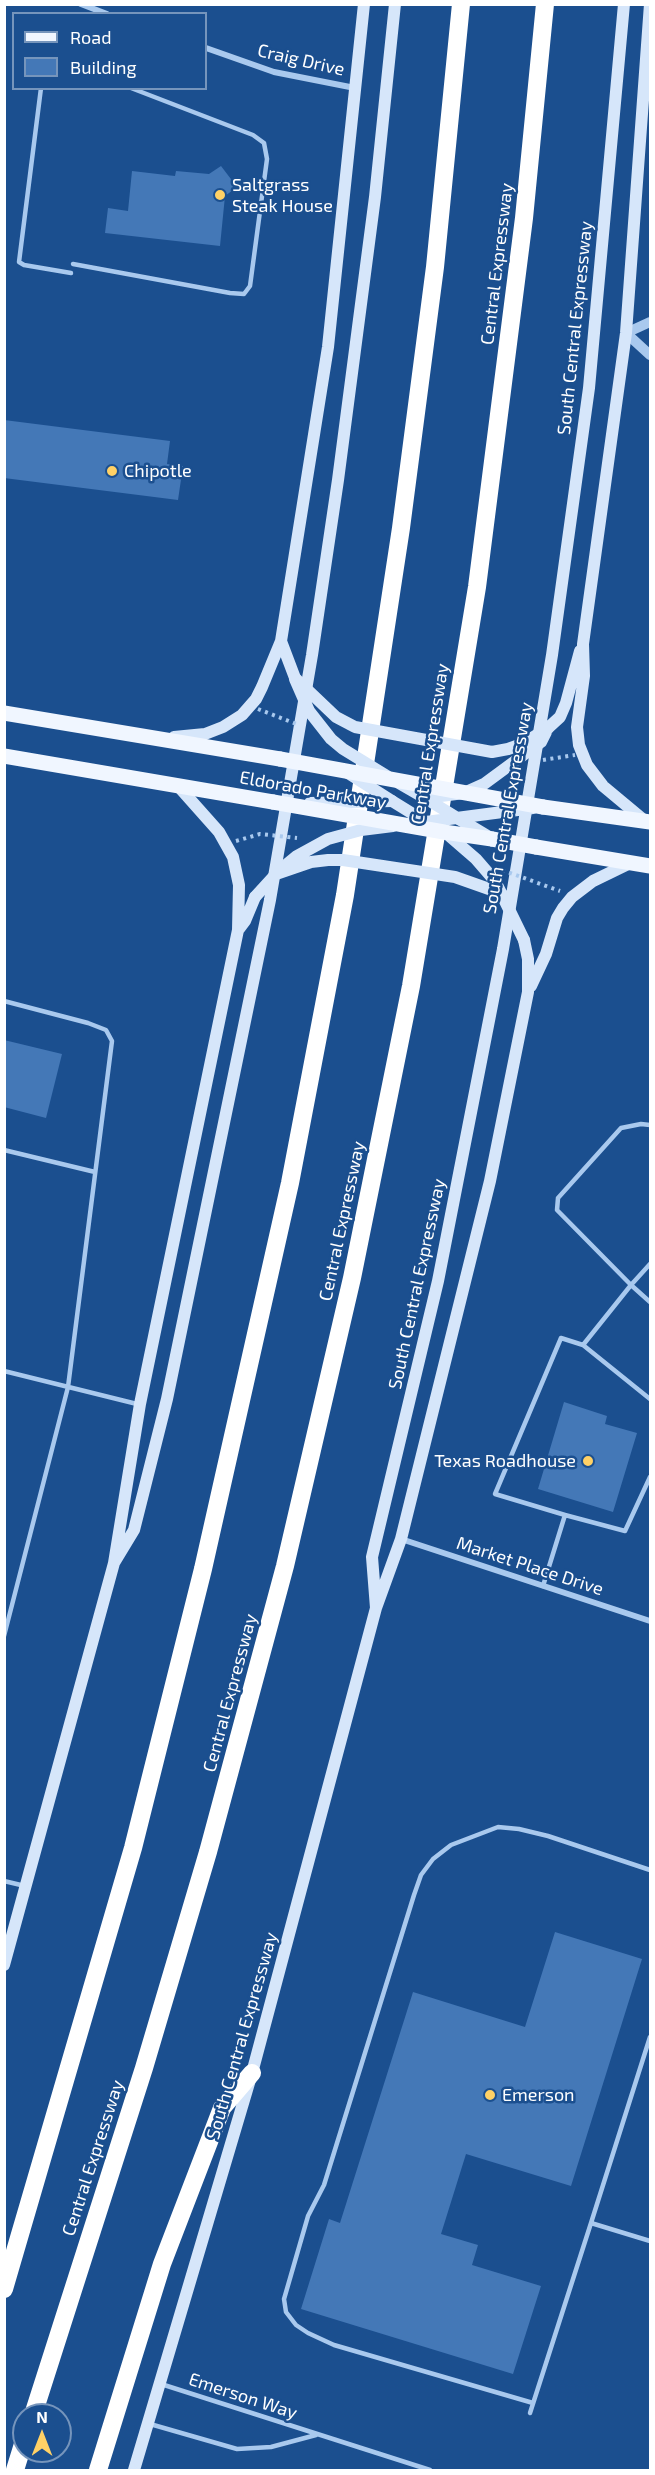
<!DOCTYPE html>
<style>
body{margin:0}
#map{position:relative;width:655px;height:2475px;overflow:hidden;background:#1b4f8f;font-family:"Exo 2",sans-serif}
canvas{display:block}
.frame{position:absolute;inset:0;border:6px solid #fff;pointer-events:none}
.legend{position:absolute;left:12px;top:12px;width:195px;height:78px;box-sizing:border-box;background:#1b4f8f;border:2px solid #7695bc;margin:0;padding:8px 10px;list-style:none;font-size:18px;color:#fff}
.legend li{display:flex;align-items:center;gap:12px;height:30px}
.legend b{width:30px;border:2px solid #7695bc}
.north{position:absolute;left:12px;top:2403px;width:60px;height:60px;box-sizing:border-box;background:#1b4f8f;border:2px solid #7695bc;border-radius:50%;rotate:0deg;font-size:16px;font-weight:700;line-height:24px;text-align:center;color:#fff}
.north::after{content:'';display:block;margin:auto;width:21px;height:27px;background:#ffd166;clip-path:polygon(50% 0,100% 100%,50% 72%,0 100%)}
</style>
<div id="map">
<canvas width="655" height="2475"></canvas>
<div class="frame"></div>
<ul class="legend">
<li><b style="height:8px;background:#f0f6ff"></b>Road</li>
<li><b style="height:16px;background:#4478b7"></b>Building</li>
</ul>
<div class="north">N</div>
</div>
<script>
const context = document.querySelector('canvas').getContext('2d');
context.lineJoin = 'round';
function fillPath(path, color) {
  context.fillStyle = color;
  context.fill(path, 'evenodd');
}
function shape(rows) {
  const path = new Path2D();
  for (const r of rows) {
    path.moveTo(r[0], r[1]);
    for (let i = 2; i < r.length; i += 2) path.lineTo(r[i], r[i + 1]);
  }
  return path;
}
function stroke(path, color, width, dash) {
  context.strokeStyle = color;
  context.lineWidth = width;
  context.lineCap = dash ? 'butt' : 'round';
  context.setLineDash(dash || []);
  context.stroke(path);
}
function label(font, color, halo, rows, align = 'center') {
  context.font = font + ' "Exo 2",sans-serif';
  context.lineWidth = 5;
  context.setLineDash([]);
  context.textBaseline = 'middle';
  context.strokeStyle = halo;
  context.fillStyle = color;
  for (const [text, x, y, turn = 0] of rows) {
    context.save();
    context.translate(x, y);
    context.rotate((+turn || 0) * Math.PI / 180);
    context.textAlign = isNaN(turn) ? turn : align;
    if (halo) context.strokeText(text, 0, 0);
    context.fillText(text, 0, 0);
    context.restore();
  }
}
const building = shape([
 [221,166,237,187,225,196,220,246,105,233,108,208,128,211,132,171,175,176,176,171,209,174],
 [4,420,170,441,167,464,183,466,178,500,4,478],
 [4,1040,62,1054,46,1118,4,1107],
 [564,1402,607,1416,605,1424,637,1433,613,1512,538,1489],
 [555,1932,642,1959,571,2186,466,2154,441,2234,478,2245,472,2265,541,2286,513,2374,301,2309,329,2219,340,2223,413,1992,525,2027]
]);
const service = shape([
 [41,88,19,262,24,265,71,273],
 [73,264,230,293,244,294,250,286,267,159,264,143,253,135,131,88],
 [4,1001,88,1023,106,1030,112,1041,68,1387,4,1636],
 [650,1125,641,1124,621,1128,558,1198,557,1210,631,1285,650,1264],
 [4,1150,95,1172],
 [583,1345,650,1399],
 [4,1371,137,1404],
 [565,1515,625,1531,650,1477],
 [543,1586,565,1515,495,1494,561,1338,583,1345,631,1285,650,1302],
 [4,1881,25,1886],
 [650,2037,591,2223,650,2241],
 [161,2384,430,2470],
 [533,2403,334,2345,308,2333,296,2325,286,2312,284,2299,308,2216,324,2185,414,1895,421,1875,433,1859,451,1845,498,1827,519,1829,548,1836,650,1870],
 [530,2413,591,2223],
 [150,2424,237,2449,271,2447,316,2435]
]);
const minor = shape([
 [81,4,107,14],
 [206,48,274,72,355,88],
 [401,1539,650,1621]
]);
const tertiary = shape([
 [650,322,626,333,650,355]
]);
const secondary = shape([
 [281,641,295,678],
 [548,728,560,717,566,703,580,651],
 [174,737,205,734,223,727,242,715,256,699,262,687,281,641,328,347,364,4],
 [399,783,425,798],
 [392,801,426,822],
 [459,819,489,837],
 [645,821,603,786,587,765,579,745,577,727,584,676,583,644,626,333,650,4],
 [446,833,476,859,495,881,504,899],
 [239,929,245,921,255,897],
 [531,986,546,954,557,918,563,908,572,897,593,881,630,863],
 [114,1563,134,1530,167,1399,270,900,312,655,338,480,375,197,395,4],
 [376,1608,372,1557,438,1281,503,949,552,655,589,388,624,4],
 [4,1965,114,1563,140,1404,238,930,239,885,233,857,219,832,179,787],
 [134,2470,252,2073,376,1608,401,1539,490,1181,528,992,528,959,524,940]
]);
const primary = shape([
 [4,713,280,759],
 [4,756,273,802],
 [543,807,650,822],
 [444,832,492,839],
 [536,847,650,866]
]);
const motorway = shape([
 [4,2289,133,1848,203,1569,290,1183,345,895,401,528,435,267,461,4],
 [33,2415,144,2068,208,1852,285,1566,352,1278,411,986,477,587,524,218,545,4],
 [15,2470,24,2441],
 [98,2470,162,2264,222,2108,252,2073]
]);
const pathBridge = shape([
 [258,709,299,725],
 [543,760,575,755],
 [236,841,260,834,297,838],
 [502,870,560,891]
]);
const secondaryBridge = shape([
 [295,678,336,717,355,727,492,752,508,749,522,744,548,728],
 [295,679,309,711,331,739,343,749,387,776],
 [348,773,392,801],
 [425,798,464,793,484,784,541,742,546,732],
 [425,798,459,819],
 [310,803,392,801],
 [426,822,533,808],
 [280,870,297,856,328,839,361,830,393,826],
 [255,897,276,874,311,862,328,860,343,860,455,877,489,889,504,899,524,940]
]);
const primaryBridge = shape([
 [280,759,543,807],
 [273,802,444,832],
 [492,839,536,847]
]);
const markers = [
 [220,195,6,"#ffd166"],
 [112,471,6,"#ffd166"],
 [588,1461,6,"#ffd166"],
 [490,2095,6,"#ffd166"]
];
const streetNames = [
 ["Craig Drive",301,60,13],
 ["Central Expressway",497,264,-83],
 ["South Central Expressway",575,328,-84],
 ["Central Expressway",430,744,-81],
 ["Eldorado Parkway",313,790,10],
 ["South Central Expressway",508,808,-80],
 ["Central Expressway",342,1221,-78],
 ["South Central Expressway",417,1284,-78],
 ["Market Place Drive",530,1566,18],
 ["Central Expressway",230,1693,-75],
 ["South Central Expressway",242,2036,-74],
 ["Central Expressway",93,2158,-72],
 ["Emerson Way",243,2396,18]
];
const poiNames = [
 ["Saltgrass",232,185],
 ["Steak House",232,206],
 ["Chipotle",124,471],
 ["Texas Roadhouse",576,1461,"right"],
 ["Emerson",502,2095]
];
fillPath(building, '#4478b7');
stroke(service, '#a9c9ee', 4.5);
stroke(minor, '#a9c9ee', 6);
stroke(tertiary, '#a9c9ee', 10);
stroke(secondary, '#d6e6fa', 12);
stroke(primary, '#f0f6ff', 15);
stroke(motorway, '#fff', 18);
stroke(pathBridge, '#a9c9ee', 4, [3, 4.5]);
stroke(secondaryBridge, '#d6e6fa', 12);
stroke(primaryBridge, '#f0f6ff', 15);
for (const [x, y, r, color] of markers) {
  const dot = new Path2D();
  dot.arc(x, y, r, 0, 2 * Math.PI);
  context.fillStyle = color;
  context.fill(dot);
  stroke(dot, '#1b4f8f', 2);
}
label('18px', '#fff', '#1b4f8f', streetNames);
label('18px', '#fff', '#1b4f8f', poiNames, 'left');
</script>
